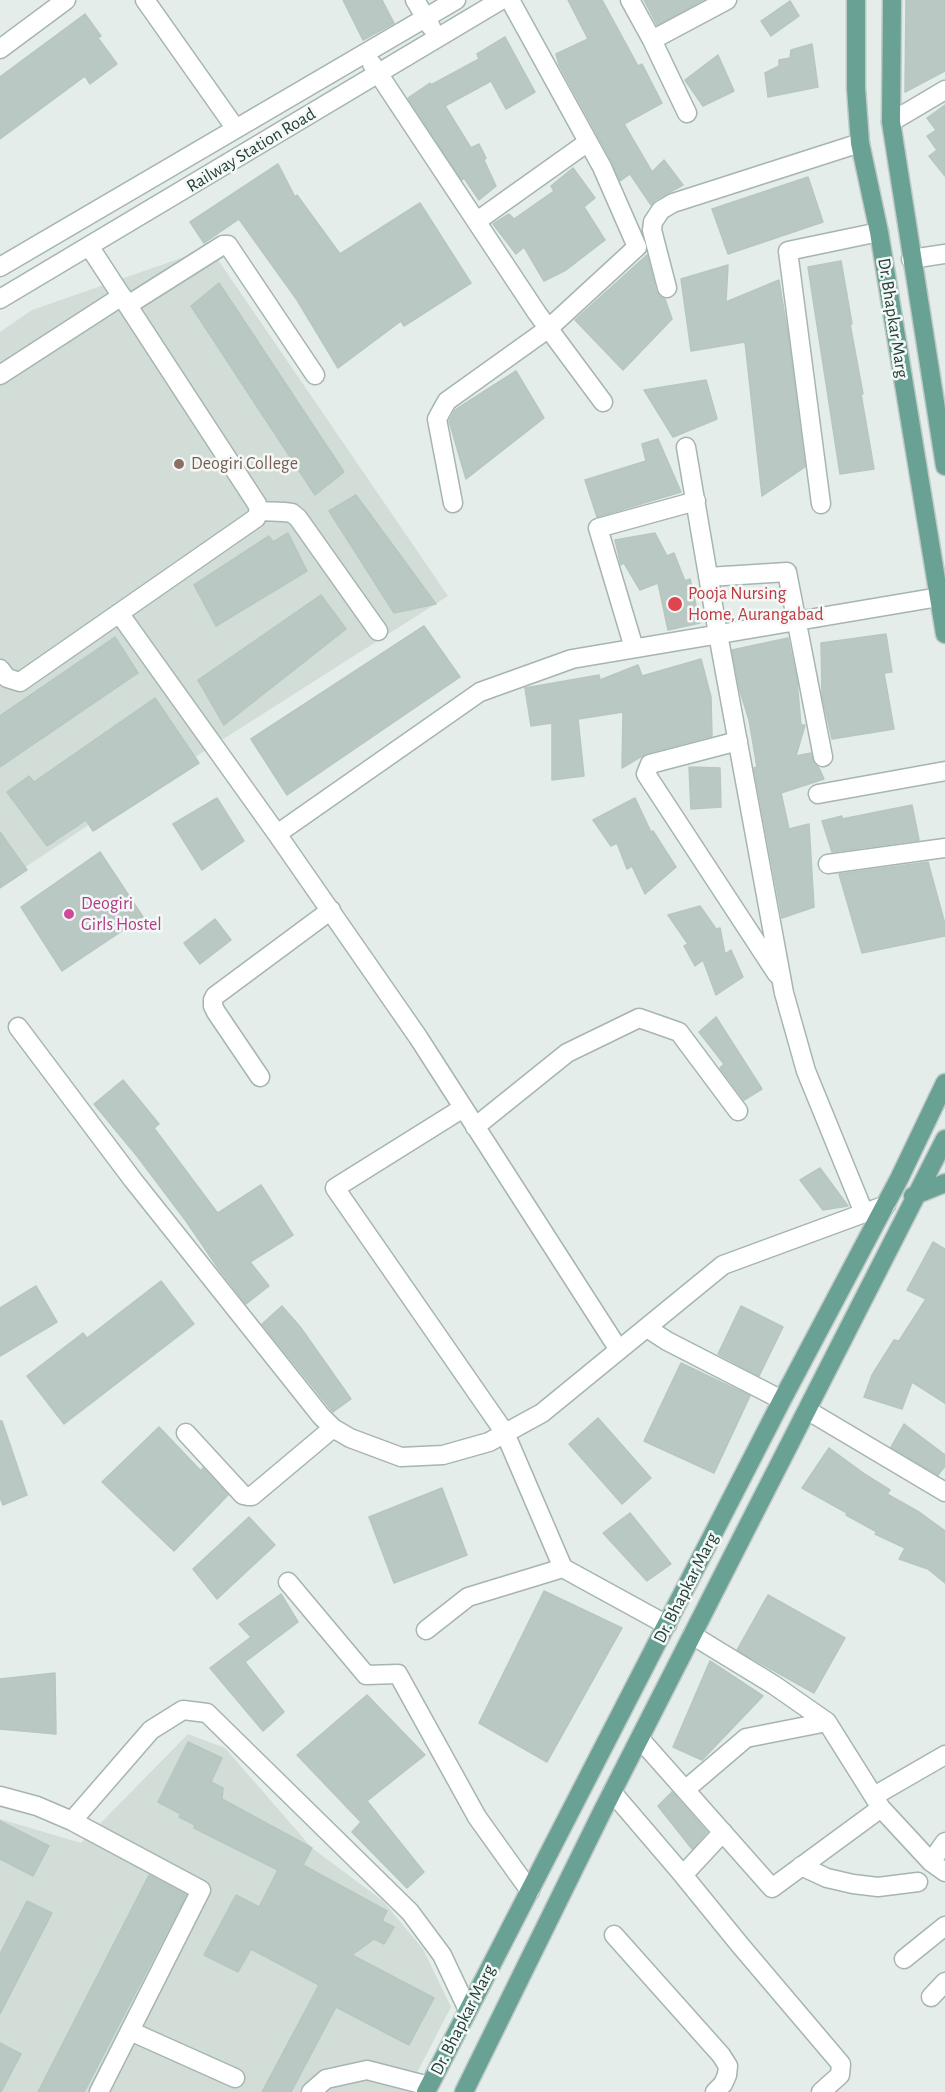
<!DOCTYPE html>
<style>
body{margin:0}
canvas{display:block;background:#e4ede9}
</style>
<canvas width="945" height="2092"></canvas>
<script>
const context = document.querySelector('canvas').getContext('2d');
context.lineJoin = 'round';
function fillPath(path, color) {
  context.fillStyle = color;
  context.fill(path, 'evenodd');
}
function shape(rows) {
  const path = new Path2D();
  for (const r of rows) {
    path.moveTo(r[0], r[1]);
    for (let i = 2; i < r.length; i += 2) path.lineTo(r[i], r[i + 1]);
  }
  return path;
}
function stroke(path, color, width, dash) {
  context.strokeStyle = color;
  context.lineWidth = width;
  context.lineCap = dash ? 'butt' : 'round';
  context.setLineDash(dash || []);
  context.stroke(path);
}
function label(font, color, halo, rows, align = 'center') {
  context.font = font + ' "Alegreya Sans",sans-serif';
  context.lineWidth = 5;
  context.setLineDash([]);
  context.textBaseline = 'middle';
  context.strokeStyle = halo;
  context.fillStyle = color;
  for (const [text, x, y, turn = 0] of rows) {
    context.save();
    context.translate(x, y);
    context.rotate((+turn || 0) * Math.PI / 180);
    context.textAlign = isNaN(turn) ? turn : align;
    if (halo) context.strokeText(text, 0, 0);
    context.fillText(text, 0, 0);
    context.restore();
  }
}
const built = shape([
 [210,248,448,596,93,822,0,884,0,332,32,310],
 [188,1734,225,1748,312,1848,383,1901,423,1949,451,2007,407,2092,0,2092,0,1819,81,1843]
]);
const building = shape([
 [343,0,382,0,394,23,363,40,343,0],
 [568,0,602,0,638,66,642,64,662,103,624,124,652,172,664,160,683,185,655,200,651,205,630,174,620,181,612,162,559,65,556,54,588,39,568,0],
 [644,0,703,0,657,25,644,0],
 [906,0,945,0,945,71,905,92,906,0],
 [790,1,799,16,771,36,761,21,790,1],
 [85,14,101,36,98,38,117,64,90,84,85,76,0,139,0,77,85,14],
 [505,37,535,92,506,109,491,81,445,106,471,148,479,144,486,158,484,160,496,186,479,200,464,178,462,180,408,98,430,83,431,85,479,59,477,54,505,37],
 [812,44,818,87,768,97,765,73,779,66,779,60,790,58,791,50,812,44],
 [718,55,734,91,703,106,685,80,718,55],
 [945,105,945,176,929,156,937,150,927,136,936,130,927,118,945,105],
 [278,164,295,197,297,195,340,254,420,203,471,283,404,326,401,321,338,368,297,300,239,219,204,243,190,222,278,164],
 [573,168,595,198,584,207,605,240,566,270,544,281,524,247,516,254,493,224,509,214,514,219,554,191,551,186,573,168],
 [808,177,823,222,728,254,712,209,808,177],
 [647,255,656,291,659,296,665,299,672,319,623,370,575,320,647,255],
 [841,261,852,324,850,324,863,394,861,394,874,469,840,474,808,267,841,261],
 [728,265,726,302,779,280,788,335,805,467,762,496,745,342,691,351,681,279,728,265],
 [219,283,344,472,315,495,191,306,219,283],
 [516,371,544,418,466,479,449,421,455,410,516,371],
 [706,380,717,419,673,437,644,390,706,380],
 [658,439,681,492,597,517,585,480,646,461,642,444,658,439],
 [356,495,436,604,394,613,329,511,356,495],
 [288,533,307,571,216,626,194,585,269,536,273,542,288,533],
 [655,533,667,556,674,553,685,581,690,579,700,623,668,630,658,583,640,590,624,563,621,565,615,540,655,533],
 [321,595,346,629,224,725,198,680,321,595],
 [424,626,460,677,287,795,251,739,424,626],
 [886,634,892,672,884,673,894,729,832,739,822,695,821,643,886,634],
 [115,637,138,673,0,767,0,716,115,637],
 [788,638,797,681,801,725,805,725,796,756,811,753,814,764,819,768,824,779,781,793,789,829,809,824,814,907,782,918,754,768,757,767,749,720,740,691,732,650,788,638],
 [701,659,711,697,712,736,647,753,622,768,623,712,578,719,584,776,552,780,552,723,531,726,525,688,599,675,600,680,638,665,642,676,701,659],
 [155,698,199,763,93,831,86,820,47,846,7,792,29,776,34,782,155,698],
 [689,767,720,768,721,807,691,809,689,767],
 [217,798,244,841,202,870,173,824,217,798],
 [635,798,651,832,653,831,676,867,645,894,632,866,627,869,617,843,611,846,593,820,635,798],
 [912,805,919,840,832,852,822,821,842,816,842,819,912,805],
 [0,832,27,870,0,888,0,832],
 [100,852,143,917,62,971,21,907,100,852],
 [928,862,945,924,945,936,862,953,839,874,928,862],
 [700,906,716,929,720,928,725,954,731,950,743,977,716,995,703,960,695,966,684,946,688,944,668,915,700,906],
 [215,919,231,940,200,964,184,943,215,919],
 [716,1017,762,1089,744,1100,720,1068,724,1064,699,1032,716,1017],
 [123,1080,159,1124,154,1128,216,1211,218,1213,261,1185,293,1235,250,1262,269,1286,246,1304,218,1268,186,1221,137,1156,94,1104,123,1080],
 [820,1168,848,1206,823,1210,800,1180,820,1168],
 [933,1242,945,1249,945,1403,912,1382,902,1409,864,1397,872,1375,894,1340,899,1341,926,1299,907,1290,933,1242],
 [161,1281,194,1324,64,1424,27,1376,83,1333,87,1338,161,1281],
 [36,1286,57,1322,0,1356,0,1308,36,1286],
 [282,1306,301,1328,351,1399,333,1412,262,1324,282,1306],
 [741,1306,783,1327,759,1376,718,1354,741,1306],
 [681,1363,750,1396,714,1473,644,1441,681,1363],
 [598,1418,651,1478,622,1504,569,1444,598,1418],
 [0,1421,2,1421,27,1495,3,1505,0,1497,0,1421],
 [904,1424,945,1455,945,1466,938,1475,891,1447,904,1424],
 [159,1427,201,1471,203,1468,228,1495,174,1551,102,1482,159,1427],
 [829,1448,866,1475,890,1490,887,1494,919,1512,945,1531,945,1583,928,1569,899,1559,905,1548,875,1534,877,1532,846,1515,847,1513,802,1488,829,1448],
 [442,1488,467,1555,394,1583,369,1517,442,1488],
 [630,1513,671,1564,647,1581,603,1533,630,1513],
 [249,1517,275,1545,217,1599,193,1569,249,1517],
 [544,1591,622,1628,547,1762,479,1723,544,1591],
 [281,1594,298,1622,245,1662,284,1712,263,1731,210,1668,251,1637,239,1624,281,1594],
 [768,1595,845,1638,814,1693,737,1650,768,1595],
 [710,1661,763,1696,702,1760,673,1747,710,1661],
 [55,1673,56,1734,0,1729,0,1679,55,1673],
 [367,1695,425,1755,367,1801,424,1872,407,1888,352,1832,361,1822,297,1755,367,1695],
 [188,1742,222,1758,211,1782,223,1788,222,1799,312,1848,303,1865,387,1911,382,1921,394,1927,384,1944,374,1939,352,1955,434,1998,409,2045,336,2007,291,2092,262,2092,319,1985,251,1949,238,1972,204,1955,236,1895,259,1907,278,1870,194,1828,195,1825,179,1817,181,1814,158,1802,188,1742],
 [672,1792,707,1832,692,1849,658,1806,672,1792],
 [0,1821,49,1846,33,1876,0,1859,0,1821],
 [149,1875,186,1895,84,2092,38,2092,149,1875],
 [27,1901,52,1913,0,2014,0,1954,27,1901],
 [0,2043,21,2054,1,2092,0,2092,0,2043]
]);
const minor = shape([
 [145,0,236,129],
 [415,0,431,27],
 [630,0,652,40,727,0],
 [652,40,687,113],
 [0,49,66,0],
 [372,64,537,313,603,402],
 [891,122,945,90],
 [477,221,588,142],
 [911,259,945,254],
 [0,267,456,0],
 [667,288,652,230,653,222,661,210,673,203,860,143],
 [0,299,501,0],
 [128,305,223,245,228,245,315,375],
 [0,375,122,296],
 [686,447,718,634,784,993,806,1071,864,1213],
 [453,503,437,419,443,408,447,401,549,328,637,247,602,167,510,0],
 [821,504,788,251,879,232],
 [259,511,284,512,292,513,298,518,378,631],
 [708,577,787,572,823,757],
 [119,613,277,834,418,1037,619,1350],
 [634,648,598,528,696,501],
 [0,669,7,678,20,682,256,518,259,511,257,504,89,246],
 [738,741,650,764,646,774,777,974],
 [818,794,945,771],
 [277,834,480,692,572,659,939,597],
 [828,864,945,848],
 [18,1027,133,1180,321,1416,333,1428,350,1438,401,1457,443,1455,489,1442,542,1413,723,1265,886,1205],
 [260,1077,216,1012,213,1006,213,1000,215,996,331,910],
 [463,1108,335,1188,505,1433,563,1568,667,1625],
 [475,1127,567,1053,639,1018,679,1032,738,1111],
 [647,1328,667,1341,782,1400],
 [807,1410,945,1492],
 [186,1433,243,1495,248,1496,252,1496,333,1428],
 [288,1582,366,1675,398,1674,477,1817,530,1891],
 [426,1630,468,1597,563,1568],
 [692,1635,774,1685,827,1722,881,1808],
 [640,1739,772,1888,881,1808,931,1862,945,1872],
 [685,1790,746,1738,827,1722],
 [612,1792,683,1875],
 [0,1796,37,1806,72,1821,201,1890,99,2092],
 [874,1796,945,1755],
 [72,1821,151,1730,183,1710,207,1713,410,1912,442,1955,468,2010],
 [723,1832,683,1875,740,1945,841,2064,840,2075,821,2092],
 [931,1862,945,1842],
 [801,1866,827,1878,853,1884,878,1887,918,1882],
 [614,1935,721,2055,728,2066,727,2075,723,2084,715,2092],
 [904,1959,945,1926],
 [931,1997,945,1982],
 [130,2031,235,2078],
 [311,2092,326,2079,367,2070,429,2086]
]);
const major = shape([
 [856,0,856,88,860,143,879,232,945,634],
 [892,0,891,122,945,466],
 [913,1196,945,1183],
 [426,2092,782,1400,899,1179,945,1083],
 [464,2092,602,1812,945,1139]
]);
const markers = [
 [179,464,6,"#8d6e63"],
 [675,604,8,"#e0444e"],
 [69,914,6,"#d1479c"]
];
const streetNames = [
 ["Railway Station Road",251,150,-31],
 ["Dr. Bhapkar Marg",893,318,81],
 ["Dr. Bhapkar Marg",686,1588,-63],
 ["Dr. Bhapkar Marg",463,2020,-63]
];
const educationNames = [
 ["Deogiri College",191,464]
];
const healthNames = [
 ["Pooja Nursing",688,594],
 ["Home, Aurangabad",688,615]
];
const hotelNames = [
 ["Deogiri",81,904],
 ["Girls Hostel",81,925]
];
fillPath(built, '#d2ddd8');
fillPath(building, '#b9c8c2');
stroke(building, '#b6c7c0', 1.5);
stroke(minor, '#a6b5b0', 21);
stroke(major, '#c1c9c7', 21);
stroke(minor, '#fff', 18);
stroke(major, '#69a295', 18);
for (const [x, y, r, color] of markers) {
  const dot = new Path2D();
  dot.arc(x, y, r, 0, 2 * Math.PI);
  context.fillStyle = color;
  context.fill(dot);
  stroke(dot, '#f4f9f7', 2);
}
label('18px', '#233f38', '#f4f9f7', streetNames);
label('18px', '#785e54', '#f4f9f7', educationNames, 'left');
label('18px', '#be3a42', '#f4f9f7', healthNames, 'left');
label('18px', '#b23c85', '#f4f9f7', hotelNames, 'left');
</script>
